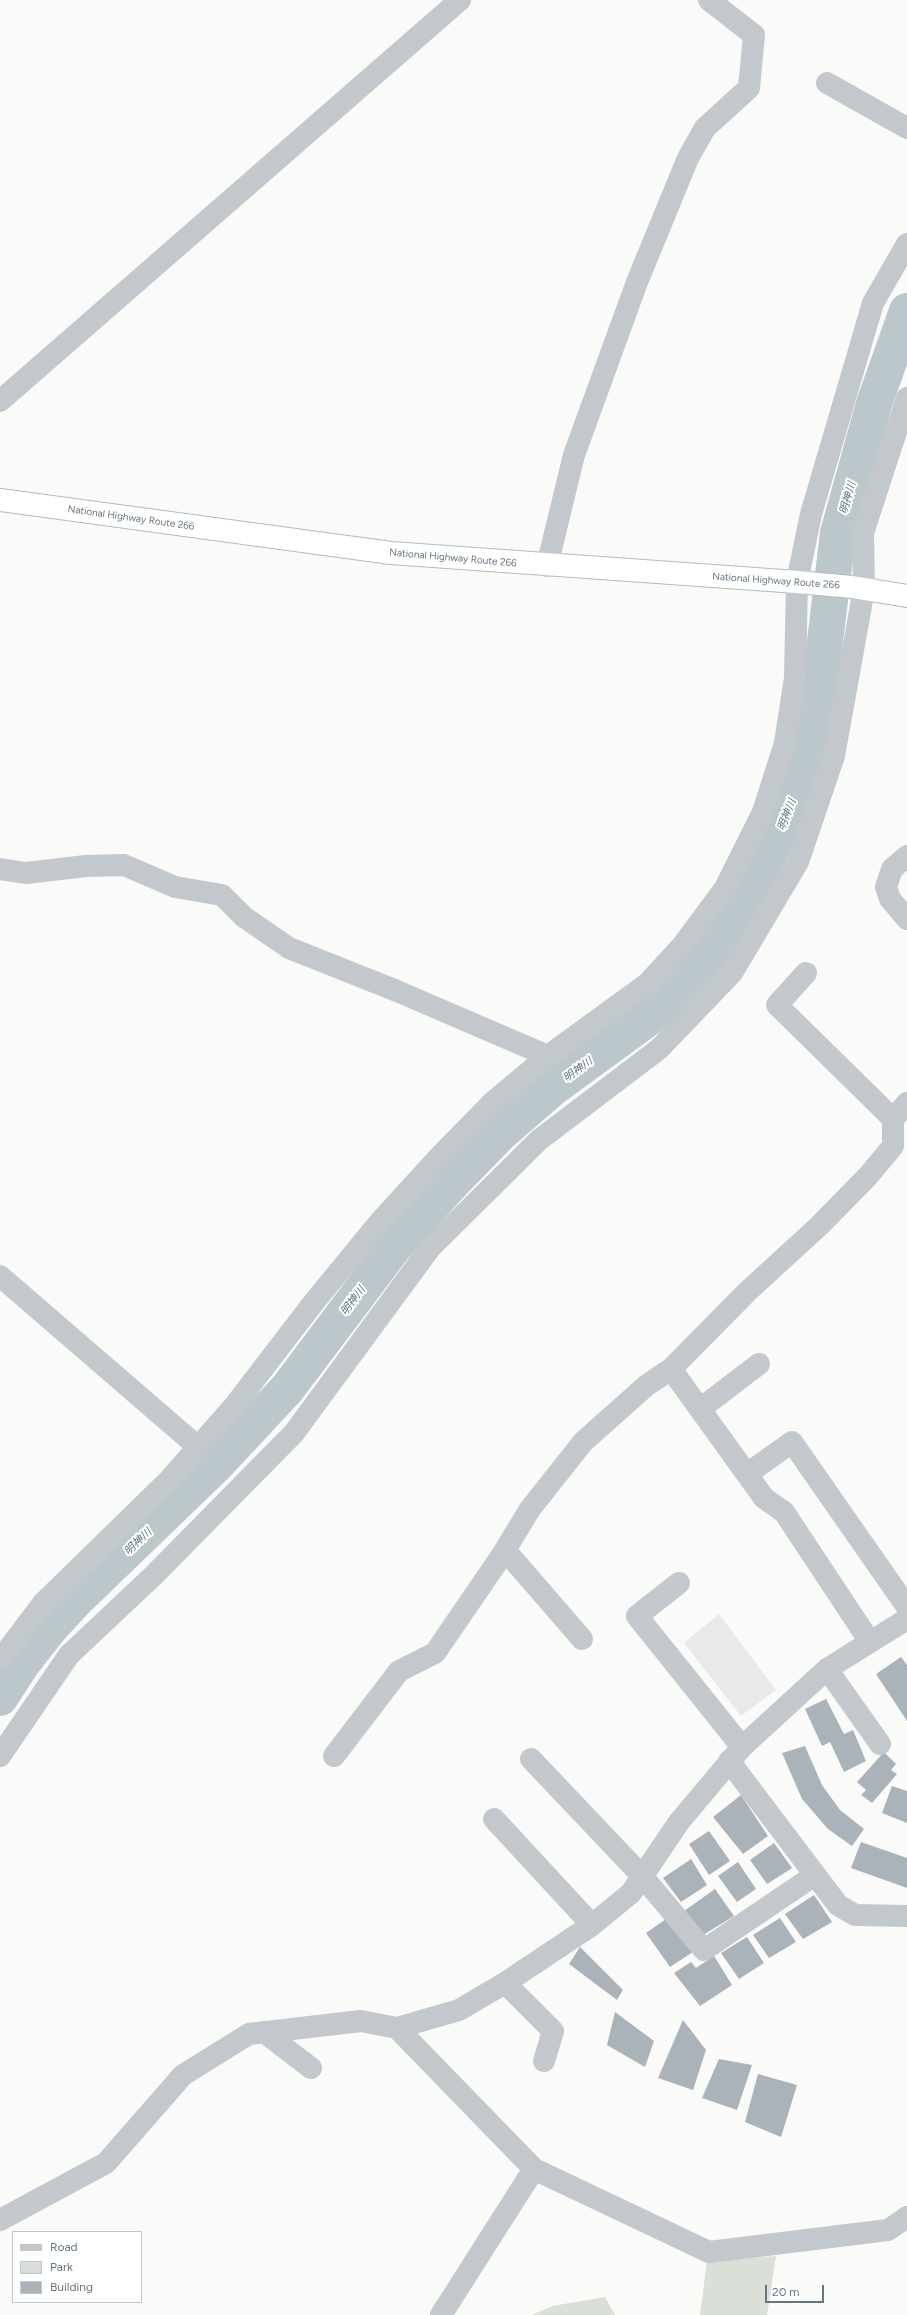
<!DOCTYPE html>
<meta charset="utf-8">
<style>
body{margin:0}
#map{position:relative;width:907px;height:2315px;overflow:hidden;background:#fafaf8;font-family:Figtree,sans-serif}
canvas{display:block}
.legend{position:absolute;left:12px;top:2231px;width:130px;height:72px;box-sizing:border-box;background:#fff;border:1px solid #c1c8cd;margin:0;padding:5px 7px;list-style:none;font-size:12px;color:#657683}
.legend li{display:flex;align-items:center;gap:8px;height:20px}
.legend b{width:20px;border:1px solid #c1c8cd}
.scale{position:absolute;left:765px;top:2285px;width:59px;height:18px;box-sizing:border-box;border:2px solid #657683;border-top:0;padding-left:5px;font-size:12px;line-height:14px;white-space:nowrap;color:#657683;-webkit-text-stroke:3px #fff;paint-order:stroke}
</style>
<div id="map">
<canvas width="907" height="2315"></canvas>
<ul class="legend">
<li><b style="height:5px;background:#c3c8cc"></b>Road</li>
<li><b style="height:11px;background:#dadfd7"></b>Park</li>
<li><b style="height:11px;background:#aab3b9"></b>Building</li>
</ul>
<div class="scale">20 m</div>
</div>
<script>
const context = document.querySelector('canvas').getContext('2d');
context.lineJoin = 'round';
function fillPath(path, color) {
  context.fillStyle = color;
  context.fill(path, 'evenodd');
}
function shape(rows) {
  const path = new Path2D();
  for (const r of rows) {
    path.moveTo(r[0], r[1]);
    for (let i = 2; i < r.length; i += 2) path.lineTo(r[i], r[i + 1]);
  }
  return path;
}
function stroke(path, color, width, dash) {
  context.strokeStyle = color;
  context.lineWidth = width;
  context.lineCap = dash ? 'butt' : 'round';
  context.setLineDash(dash || []);
  context.stroke(path);
}
function label(font, color, halo, rows, align = 'center') {
  context.font = font + ' Figtree,"Noto Sans JP",sans-serif';
  context.lineWidth = 4;
  context.setLineDash([]);
  context.textBaseline = 'middle';
  context.strokeStyle = halo;
  context.fillStyle = color;
  for (const [text, x, y, turn = 0] of rows) {
    context.save();
    context.translate(x, y);
    context.rotate((+turn || 0) * Math.PI / 180);
    context.textAlign = isNaN(turn) ? turn : align;
    if (halo) context.strokeText(text, 0, 0);
    context.fillText(text, 0, 0);
    context.restore();
  }
}
const built = shape([
 [719,1614,776,1690,741,1716,684,1643]
]);
const green = shape([
 [776,2256,767,2315,700,2315,707,2261],
 [605,2297,615,2315,532,2315,552,2306]
]);
const river = shape([
 [0,1698,22,1664,51,1627,76,1600,217,1464,287,1389,394,1247,455,1180,501,1133,553,1088,650,1017,681,989,710,955,762,869,784,824,802,773,818,700,838,533,874,404,907,311]
]);
const building = shape([
 [901,1657,907,1665,907,1721,876,1674],
 [826,1699,844,1734,853,1730,866,1761,844,1772,830,1742,822,1746,805,1709],
 [805,1746,822,1785,840,1810,864,1829,852,1846,828,1829,802,1799,782,1753],
 [884,1752,896,1764,891,1770,897,1774,872,1803,861,1795,866,1790,857,1782],
 [892,1786,907,1791,907,1823,882,1813],
 [741,1795,768,1836,743,1854,713,1817],
 [709,1831,730,1861,709,1875,689,1844],
 [861,1842,907,1858,907,1888,851,1868],
 [774,1843,792,1868,767,1884,750,1860],
 [691,1859,707,1885,681,1902,663,1878],
 [738,1862,756,1889,737,1902,718,1876],
 [715,1889,734,1916,703,1935,684,1911],
 [814,1895,832,1922,803,1939,785,1914],
 [669,1917,696,1950,670,1967,646,1933],
 [780,1918,796,1942,769,1958,753,1935],
 [747,1937,764,1963,739,1979,721,1953],
 [580,1947,623,1990,617,2000,569,1964],
 [714,1956,732,1985,700,2006,674,1973,691,1962,696,1968],
 [615,2012,654,2041,645,2067,607,2045],
 [683,2020,706,2050,693,2090,658,2078],
 [719,2059,752,2065,737,2110,702,2098],
 [758,2074,797,2085,781,2137,745,2122]
]);
const minor = shape([
 [827,83,907,128],
 [0,401,460,0],
 [547,566,574,455,637,282,688,158,705,128,749,88,754,35,709,0],
 [907,856,892,869,886,887,890,899,907,919],
 [0,869,26,873,86,866,124,865,175,887,222,895,244,917,289,948,397,991,548,1056],
 [893,1119,907,1103],
 [0,1276,198,1447],
 [671,1369,748,1291,819,1226,868,1176,893,1146,893,1119,777,1005,806,973],
 [700,1409,759,1364],
 [747,1474,792,1442,907,1607],
 [505,1550,582,1639],
 [679,1583,637,1616,742,1747],
 [0,1660,44,1602,169,1480,235,1405,314,1302,378,1224,439,1157,493,1102,548,1056,647,984,682,946,725,888,763,812,785,743,795,678,797,582,811,514,873,303,907,244],
 [827,1669,880,1744],
 [0,1756,69,1655,153,1576,294,1433,430,1248,539,1140,659,1049,732,973,798,862,834,756,864,589,863,533,907,398],
 [334,1756,399,1671,435,1653,502,1555,530,1509,583,1442,647,1385,671,1369,764,1498,784,1512,870,1642],
 [531,1759,643,1877,704,1950,815,1875],
 [729,1761,838,1905,855,1915,907,1916],
 [494,1819,592,1925],
 [505,1983,553,2031,544,2061],
 [397,2028,459,2010,505,1983,592,1925,631,1893,679,1822,742,1747,827,1669,907,1619],
 [264,2032,311,2068],
 [0,2220,106,2163,183,2075,249,2034,361,2021,397,2028,534,2169,709,2252,888,2230,907,2217],
 [441,2315,534,2169]
]);
const highway = shape([
 [0,500,391,553,797,582,852,587,907,596]
]);
const streetNames = [
 ["National Highway Route 266",131,518,8],
 ["National Highway Route 266",453,558,5],
 ["National Highway Route 266",776,581,4]
];
const waterNames = [
 ["明神川",848,498,-74],
 ["明神川",787,815,-69],
 ["明神川",578,1070,-36],
 ["明神川",353,1301,-53],
 ["明神川",138,1542,-44]
];
fillPath(built, '#e8e9e9');
fillPath(green, '#dadfd7');
stroke(river, '#bbc7cb', 36);
fillPath(building, '#aab3b9');
stroke(highway, '#b4b9bd', 24);
stroke(minor, '#c3c8cc', 22);
stroke(highway, '#fff', 22);
label('10px', '#657683', '#fff', streetNames);
label('italic 11px', '#60757c', '#fff', waterNames);
</script>
